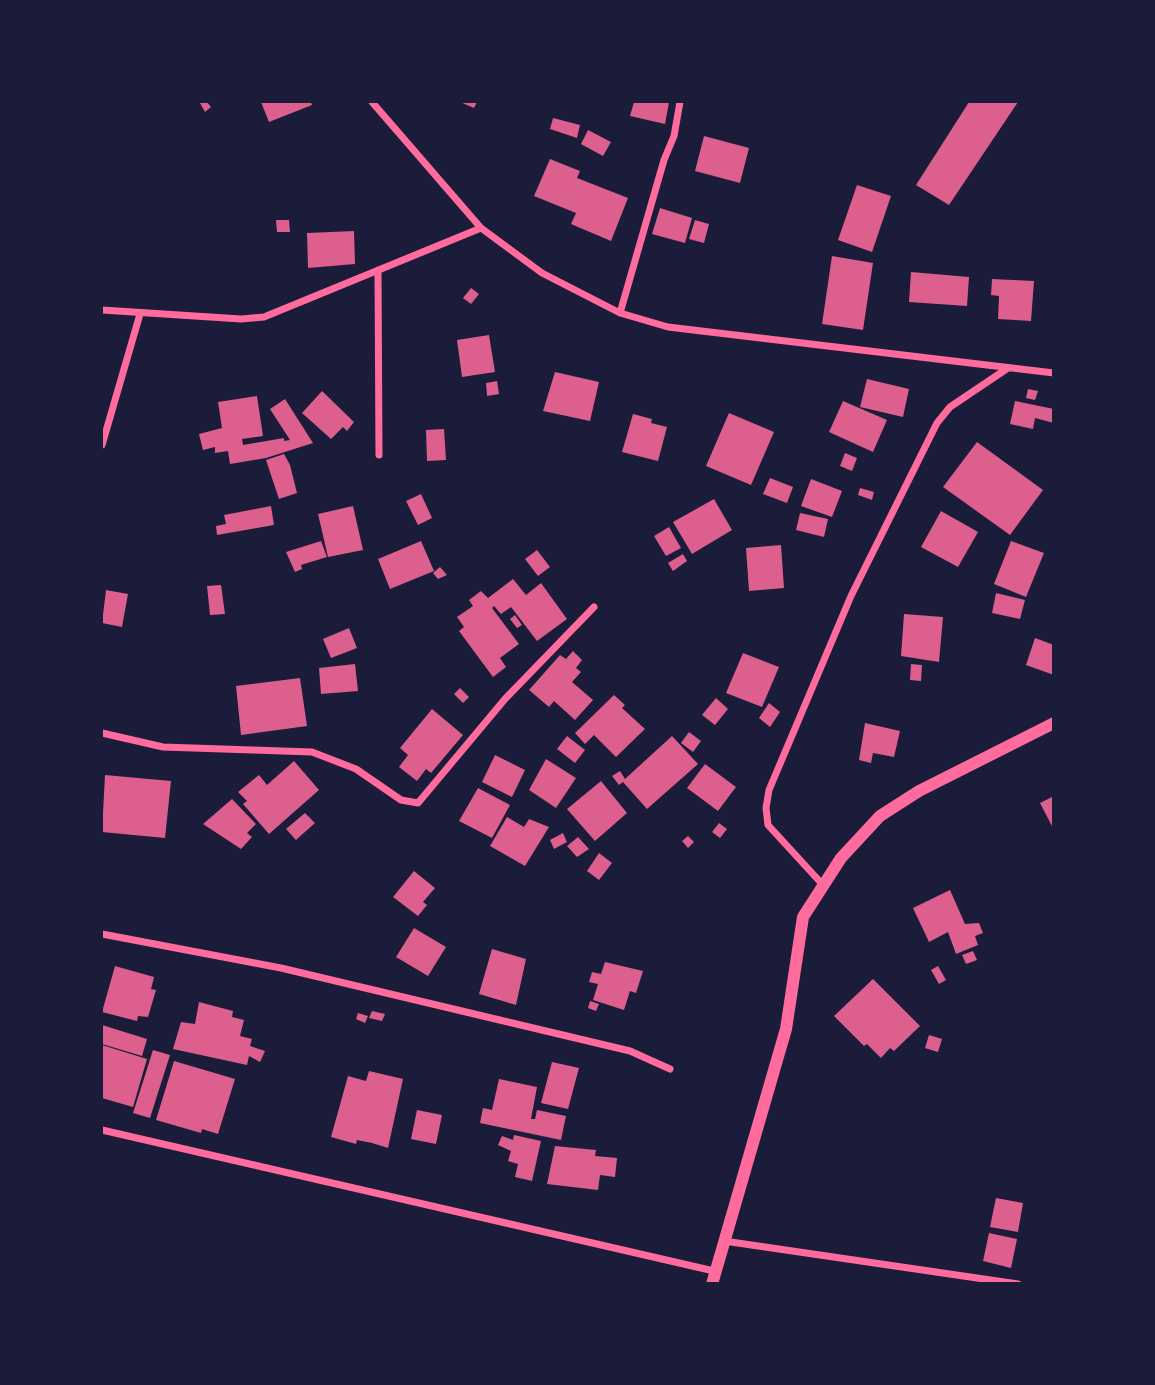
<!DOCTYPE html>
<style>
body{margin:0}
#map{position:relative;width:1155px;height:1385px;overflow:hidden;background:#1b1b3a;font-family:Barlow,sans-serif}
canvas{display:block}
.frame{position:absolute;inset:0;border:103px solid #1b1b3a;pointer-events:none}
</style>
<div id="map">
<canvas width="1155" height="1385"></canvas>
<div class="frame"></div>
</div>
<script>
const context = document.querySelector('canvas').getContext('2d');
context.lineJoin = 'round';
function fillPath(path, color) {
  context.fillStyle = color;
  context.fill(path, 'evenodd');
}
function shape(rows) {
  const path = new Path2D();
  for (const r of rows) {
    path.moveTo(r[0], r[1]);
    for (let i = 2; i < r.length; i += 2) path.lineTo(r[i], r[i + 1]);
  }
  return path;
}
function stroke(path, color, width, dash) {
  context.strokeStyle = color;
  context.lineWidth = width;
  context.lineCap = dash ? 'butt' : 'round';
  context.setLineDash(dash || []);
  context.stroke(path);
}
const building = shape([
 [202,102,207,102,211,107,205,112,200,103],
 [261,102,311,102,312,105,269,122],
 [460,102,477,102,474,108],
 [634,102,669,102,665,124,630,116],
 [969,102,1018,102,949,205,916,185],
 [553,118,580,125,577,138,550,129],
 [588,130,611,142,603,156,581,144],
 [704,136,749,148,740,183,695,171],
 [550,159,580,171,577,178,628,198,611,241,571,224,576,213,534,196],
 [857,185,891,196,872,252,838,240],
 [660,208,692,218,685,243,652,234],
 [276,220,289,220,290,232,277,232],
 [695,220,709,224,704,243,689,239],
 [354,231,355,264,308,268,307,233],
 [832,256,873,263,863,330,822,324],
 [911,272,969,277,967,306,909,302],
 [992,279,1034,281,1031,321,998,319,999,296,991,295],
 [471,288,479,294,471,304,463,298],
 [489,335,495,372,462,377,457,340],
 [555,372,599,382,590,421,543,411],
 [867,379,909,389,903,417,860,407],
 [497,381,499,394,487,396,486,383],
 [1028,389,1038,391,1035,400,1026,398],
 [322,391,354,422,347,431,343,427,331,439,302,413],
 [257,396,263,436,242,439,243,445,284,438,284,441,290,440,270,409,285,399,313,443,266,458,230,464,228,451,215,453,215,447,203,450,199,434,222,428,218,402],
 [843,401,887,420,873,452,829,432],
 [1015,401,1054,409,1054,423,1035,418,1033,429,1010,424],
 [729,413,774,432,751,485,706,466],
 [633,414,652,419,651,423,667,427,658,461,622,452],
 [444,429,446,460,427,461,426,430],
 [977,442,1043,490,1010,535,943,487],
 [845,453,857,458,852,471,840,466],
 [284,454,290,465,297,493,279,499,266,460],
 [770,478,793,487,787,503,763,494],
 [811,479,842,491,832,517,801,506],
 [860,488,874,492,872,500,858,495],
 [421,494,432,518,418,525,406,501],
 [714,499,732,530,692,554,673,522],
 [271,506,274,525,217,535,216,526,226,524,224,515],
 [353,506,363,550,328,557,318,514],
 [941,511,978,532,958,567,921,547],
 [800,513,828,519,824,537,796,530],
 [669,527,681,548,666,556,654,536],
 [321,541,327,557,301,565,302,569,295,572,286,552],
 [421,541,434,571,390,589,378,559],
 [1011,541,1044,553,1026,597,994,584],
 [781,545,784,588,749,591,746,548],
 [537,550,550,567,538,576,525,559],
 [683,554,687,561,673,571,668,563],
 [440,567,447,575,438,579,433,573],
 [513,579,526,595,541,583,567,619,537,641,511,607,501,614,494,606,492,608,519,644,500,658,506,667,493,677,459,631,464,627,457,617,473,606,469,600,481,591,488,598],
 [221,585,225,614,210,615,207,586],
 [106,590,128,594,122,627,102,623],
 [996,593,1025,600,1020,619,992,613],
 [904,614,943,617,939,662,901,656],
 [515,615,522,625,517,628,510,619],
 [349,628,357,648,331,658,323,639],
 [1035,638,1054,645,1054,675,1026,665],
 [573,651,582,660,576,668,581,672,572,682,593,700,575,720,554,701,549,707,529,690,560,655,566,659],
 [743,653,779,667,762,707,726,693],
 [355,664,358,691,321,694,319,668],
 [911,664,922,665,921,681,910,680],
 [300,678,307,726,241,735,236,686],
 [460,688,469,697,463,703,454,694],
 [614,695,625,705,622,708,645,729,616,757,594,735,585,744,575,733],
 [716,698,728,709,715,725,702,715],
 [769,703,780,712,770,727,759,718],
 [432,709,463,735,431,773,426,769,417,781,399,767,408,755,400,748],
 [865,723,900,731,894,757,873,753,871,763,859,760],
 [689,732,701,741,693,752,681,743],
 [567,736,585,750,575,763,557,749],
 [672,736,698,764,647,809,623,782,619,785,612,776,620,771,625,779],
 [495,755,525,770,512,797,482,782],
 [546,759,576,778,556,808,529,790],
 [294,761,319,790,269,834,243,804,247,801,238,792,259,775,267,785],
 [705,764,736,787,718,811,687,788],
 [105,775,171,781,165,838,102,832],
 [601,781,627,813,595,841,567,809],
 [478,788,510,805,492,838,459,821],
 [1054,796,1054,830,1040,803],
 [232,799,256,824,247,833,252,837,241,849,203,824],
 [305,813,315,823,296,840,286,829],
 [507,817,524,827,529,819,549,827,525,866,490,846],
 [719,823,727,829,720,838,712,832],
 [563,833,567,842,554,849,550,840],
 [688,836,694,842,688,848,682,841],
 [578,837,589,849,577,857,567,846],
 [599,853,612,863,599,880,587,871],
 [414,871,435,888,423,902,427,905,418,916,393,897],
 [950,890,965,924,979,923,983,933,975,936,978,945,956,954,948,932,929,942,913,908],
 [414,928,446,947,428,976,396,957],
 [492,949,526,959,516,1005,479,994],
 [973,951,977,960,966,964,962,955],
 [605,962,643,971,636,993,630,991,624,1010,593,1000,598,984,589,982,592,972,601,974],
 [115,966,154,977,151,989,156,990,148,1017,138,1016,137,1021,102,1012],
 [938,966,946,980,939,984,931,970],
 [873,979,920,1026,894,1051,890,1048,881,1058,867,1044,864,1046,834,1016],
 [590,1001,599,1004,596,1011,588,1008],
 [199,1002,233,1011,232,1017,244,1020,240,1036,252,1039,250,1046,265,1051,260,1062,249,1056,247,1065,173,1049,181,1022,195,1024],
 [372,1011,385,1014,382,1021,369,1018],
 [358,1013,368,1016,365,1023,356,1019],
 [102,1025,147,1039,142,1056,102,1044],
 [929,1035,942,1039,938,1052,925,1048],
 [102,1045,147,1059,133,1107,102,1098],
 [153,1050,170,1055,150,1118,133,1113],
 [174,1061,235,1079,218,1134,202,1129,201,1133,156,1120],
 [552,1062,579,1068,568,1109,541,1103],
 [369,1071,403,1079,388,1148,372,1143,357,1140,356,1144,331,1137,348,1076,366,1081],
 [499,1079,537,1087,531,1119,535,1119,537,1110,566,1116,561,1140,480,1123,483,1108,492,1110],
 [417,1110,442,1115,436,1144,411,1139],
 [514,1135,541,1141,532,1181,515,1177,518,1164,508,1161,511,1151,498,1145,502,1136,513,1140],
 [555,1146,596,1150,595,1156,617,1158,615,1177,600,1175,598,1190,547,1184],
 [996,1198,1023,1203,1018,1232,990,1227],
 [989,1233,1017,1239,1011,1268,983,1261]
]);
const minor = shape([
 [372,102,481,228,542,273,620,313,668,327,1054,373],
 [378,270,379,455],
 [102,310,241,319,264,317,481,228],
 [620,313,664,160,674,136,680,102],
 [102,445,140,314],
 [102,733,163,747,312,752,356,769,401,800,418,803,505,699,594,607],
 [823,885,768,825,766,808,769,790,851,596,937,423,950,407,1008,368],
 [102,934,281,968,630,1051,670,1069],
 [102,1130,714,1271],
 [724,1241,1018,1284]
]);
const tertiary = shape([
 [712,1284,786,1029,803,917,841,858,880,816,919,791,1054,723]
]);
fillPath(building, '#dd5f8e');
stroke(minor, '#ff6b9d', 7);
stroke(tertiary, '#ff6b9d', 12);
</script>
